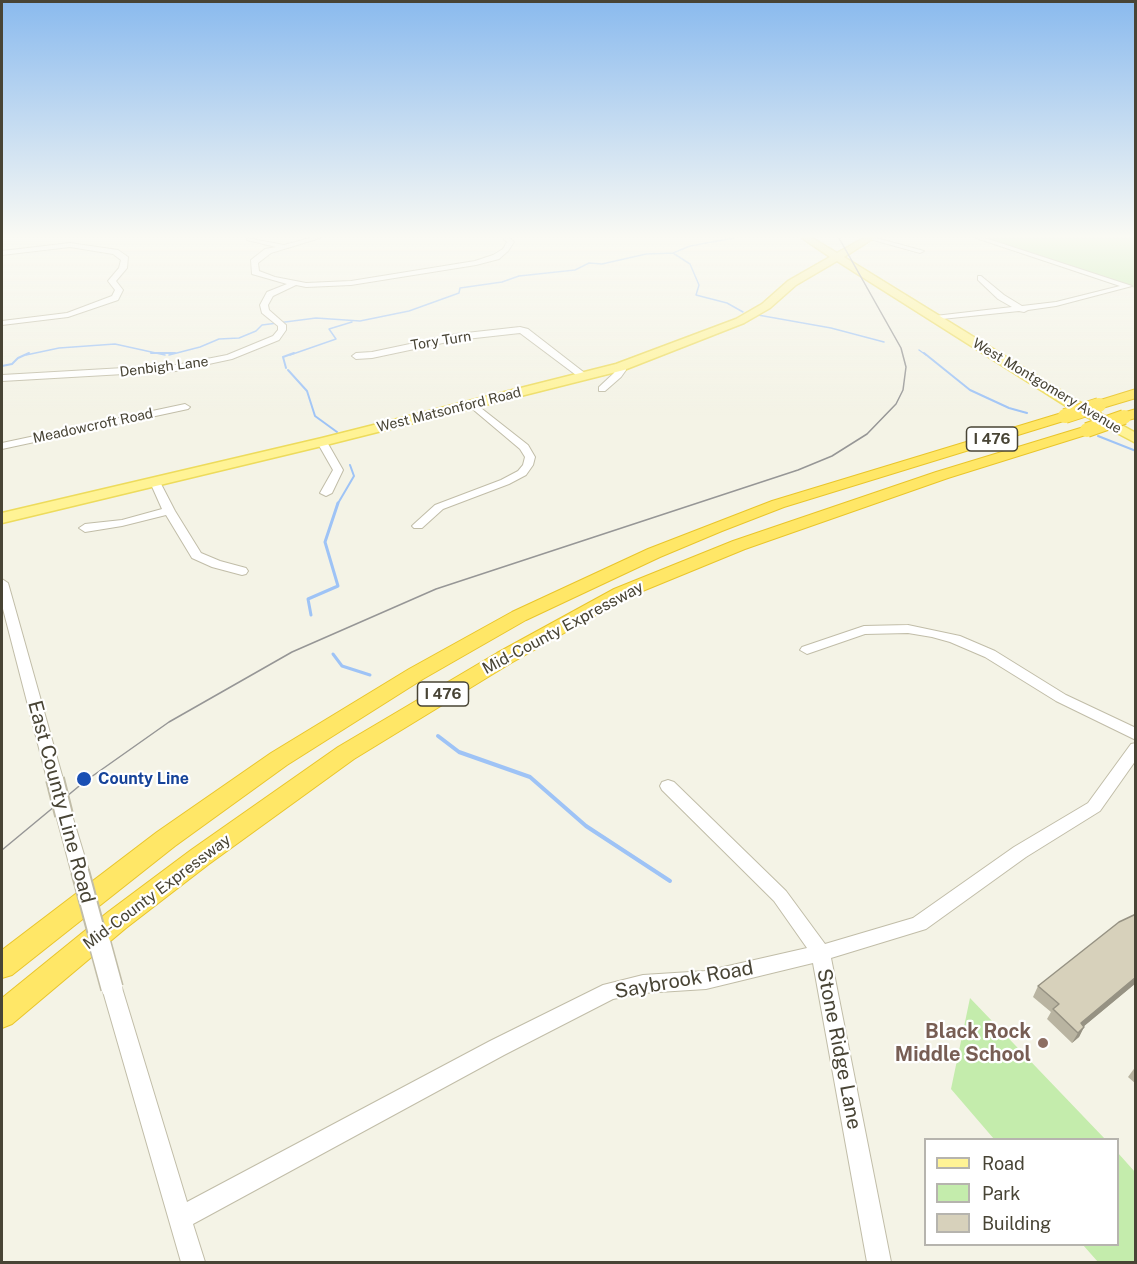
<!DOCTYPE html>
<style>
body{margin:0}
#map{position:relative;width:1137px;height:1264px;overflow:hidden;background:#f4f3e6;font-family:"Public Sans",sans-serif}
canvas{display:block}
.frame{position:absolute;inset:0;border:3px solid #484435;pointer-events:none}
.legend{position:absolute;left:924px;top:1138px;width:195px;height:108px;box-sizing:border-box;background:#fff;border:2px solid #b6b4ae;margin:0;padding:8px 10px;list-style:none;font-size:18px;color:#484435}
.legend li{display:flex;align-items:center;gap:12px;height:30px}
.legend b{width:30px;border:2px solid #b6b4ae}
</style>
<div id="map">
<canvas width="1137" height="1264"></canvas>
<div class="frame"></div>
<ul class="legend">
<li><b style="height:8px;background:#fff395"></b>Road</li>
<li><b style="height:16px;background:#c4ecac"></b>Park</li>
<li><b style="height:16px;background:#d7d1bb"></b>Building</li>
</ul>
</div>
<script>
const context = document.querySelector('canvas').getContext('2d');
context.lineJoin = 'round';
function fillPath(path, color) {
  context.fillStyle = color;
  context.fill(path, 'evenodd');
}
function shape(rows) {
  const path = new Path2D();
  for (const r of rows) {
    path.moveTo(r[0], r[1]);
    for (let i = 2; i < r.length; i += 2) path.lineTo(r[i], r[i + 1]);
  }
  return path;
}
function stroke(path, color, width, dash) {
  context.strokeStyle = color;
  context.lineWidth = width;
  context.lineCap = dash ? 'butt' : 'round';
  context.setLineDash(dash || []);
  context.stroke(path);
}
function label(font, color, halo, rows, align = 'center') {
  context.font = font + ' "Public Sans",sans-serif';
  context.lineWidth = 4.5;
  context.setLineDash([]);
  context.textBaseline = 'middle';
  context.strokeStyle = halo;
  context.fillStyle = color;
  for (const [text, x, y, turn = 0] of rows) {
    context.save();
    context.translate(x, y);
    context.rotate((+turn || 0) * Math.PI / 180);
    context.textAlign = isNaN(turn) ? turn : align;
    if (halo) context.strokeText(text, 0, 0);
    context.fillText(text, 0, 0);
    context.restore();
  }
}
const green = shape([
 [979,238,1135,238,1135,288,1072,267],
 [970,998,1105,1139,994,1139,951,1089],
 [1118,1153,1135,1172,1135,1262,1098,1262,1083,1245,1118,1244]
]);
const streamFar3 = shape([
 [673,253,690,264,699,285,696,295,727,303,743,312],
 [758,315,831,328,884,342],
 [919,350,926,355],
 [26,355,59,348,115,344,165,355],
 [169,355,200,347,219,339,239,338,256,331,262,325,316,318,360,321,409,311,459,293,460,288,502,282,519,276,575,270,589,263,602,264,646,254,673,253,690,246,734,238],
 [290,355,336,339,329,329,352,322]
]);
const streamFar2 = shape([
 [151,353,175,353],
 [924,353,970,390,1009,408,1027,413],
 [2,366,12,364,18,358,29,353],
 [286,368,283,357,294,353],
 [288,370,307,391,315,416,337,432],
 [1098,436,1136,451],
 [337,505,354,476,350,465]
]);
const streamFar1 = shape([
 [311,615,308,599,338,586,325,542,338,503],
 [333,654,342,666,370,675]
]);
const stream = shape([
 [438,736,459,752,530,777,586,826,670,881]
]);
const minor = shape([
 [247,238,284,245,310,238,320,238,271,253,258,263,259,271,275,277,306,283,351,281,475,261,493,255,503,249,507,242,503,238,510,238,514,242,508,251,499,259,476,265,351,285,306,287,296,285,273,296,268,305,269,310,286,325,286,330,279,340,232,359,176,371,2,381,2,375,176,365,227,355,273,336,278,330,278,326,262,313,260,305,267,292,287,284,252,274,251,260,265,249,276,247,247,240,247,238],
 [866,238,876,238,924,251,920,253,866,238],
 [976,238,985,238,1132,286,1056,306,1028,310,1024,312,1019,311,932,320,931,318,935,316,1012,307,998,299,978,280,978,276,981,276,1004,295,1022,306,1056,302,1120,286,976,238],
 [70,243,118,250,128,257,127,268,116,281,123,290,118,300,68,317,2,325,2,321,67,313,112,296,115,290,108,281,119,268,121,260,113,254,70,247,2,255,2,251,70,243],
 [520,327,528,329,586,374,586,378,580,378,520,333,457,340,372,358,356,359,352,356,356,353,372,352,457,334,520,327],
 [617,365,625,367,626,370,621,377,605,391,599,391,599,387,614,373,617,365],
 [472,401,528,445,535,457,533,465,526,475,509,484,443,509,422,528,414,528,412,526,414,524,435,505,501,480,518,471,523,465,525,457,520,449,469,406,467,404,472,401],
 [185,404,190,407,188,409,2,449,2,443,185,404],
 [322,439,327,442,343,470,332,493,326,496,320,493,333,470,317,442,322,439],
 [155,479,160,482,175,511,201,553,220,561,246,568,248,571,246,574,242,575,212,567,192,558,166,515,122,526,85,532,79,528,85,524,122,520,162,509,150,482,155,479],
 [2,579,8,583,63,779,61,783,55,785,49,783,47,779,2,605,2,579],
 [908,625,960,636,995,651,1066,695,1136,728,1136,740,1056,701,985,657,950,642,932,637,908,633,865,634,807,654,800,650,802,647,864,626,908,625],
 [1136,743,1136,760,1100,811,1026,857,926,929,831,958,891,1262,867,1262,813,963,706,989,643,993,613,999,504,1055,193,1224,205,1262,181,1262,102,988,105,982,112,979,119,982,122,988,187,1202,490,1041,603,985,643,975,706,971,807,948,774,901,662,790,660,786,662,782,668,780,674,782,786,891,825,944,913,918,1014,847,1088,803,1131,744,1136,743],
 [64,809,70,811,72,815,89,871,86,876,80,878,74,876,71,871,56,815,58,811,64,809]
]);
const major = shape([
 [802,238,812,238,837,253,864,238,874,238,844,257,1076,400,1136,433,1136,443,1066,406,837,261,796,285,770,308,744,323,624,370,322,446,2,523,2,513,322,438,616,364,736,319,762,304,788,281,830,257,802,238]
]);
const highway = shape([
 [1136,389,1136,398,1099,409,1092,405,1094,402,1136,389],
 [1136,409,1136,418,1124,421,1117,417,1119,414,1136,409],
 [1065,412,1072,416,1070,419,784,507,722,531,660,557,526,620,423,679,287,765,175,846,12,975,2,978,2,950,157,832,271,753,409,669,512,612,648,549,772,501,1065,412],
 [1087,426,1094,430,1092,433,948,478,745,549,628,597,511,663,354,759,209,864,126,928,12,1024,2,1028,2,998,108,912,191,850,338,747,497,653,614,589,733,541,936,472,1087,426]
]);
const tram = shape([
 [2,850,84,782,169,722,292,652,436,589,798,470,832,456,867,434,896,404,903,390,906,367,901,348,839,238]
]);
const minorBridgeFar1 = shape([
 [55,779,64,815],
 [80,871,100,945]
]);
const minorBridge = shape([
 [100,944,112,988]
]);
const highwayBridge = shape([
 [1065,416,1099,405],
 [1087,430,1124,417]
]);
const wall = shape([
 [1136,914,1136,983,1084,1026,1084,1027,1079,1037,1072,1043,1047,1019,1051,1012,1033,997,1038,986],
 [1136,1066,1136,1084,1128,1077]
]);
const shadedWall = shape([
 [1136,977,1136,983,1077,1032,1081,1023],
 [1084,1027,1079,1037,1072,1043,1078,1033]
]);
const building = shape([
 [1136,914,1136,977,1081,1023,1084,1027,1078,1033,1053,1009,1059,1004,1038,986,1119,922,1136,914]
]);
const markers = [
 [84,779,8,"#1a4fb4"],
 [1043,1043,6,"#8d6e63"]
];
const farStreetnames = [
 ["Tory Turn",441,341,-9],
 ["Denbigh Lane",164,367,-7],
 ["West Montgomery Avenue",1047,386,31],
 ["West Matsonford Road",449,410,-14],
 ["Meadowcroft Road",93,426,-12]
];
const shields = [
 [992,439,51],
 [443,694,51]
];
const shieldNames = [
 ["I 476",992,439],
 ["I 476",443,694]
];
const streetNames = [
 ["Mid-County Expressway",563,628,-28],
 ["Mid-County Expressway",157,892,-37]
];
const transitNames = [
 ["County Line",98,779]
];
const nearStreetnames = [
 ["East County Line Road",61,802,75],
 ["Saybrook Road",684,980,-10],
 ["Stone Ridge Lane",839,1049,79]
];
const nearEducationnames = [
 ["Black Rock",1031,1032],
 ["Middle School",1031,1055]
];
fillPath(green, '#c4ecac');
stroke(streamFar3, '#9ec3f6', 1.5);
stroke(streamFar2, '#9ec3f6', 2);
stroke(streamFar1, '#9ec3f6', 3);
stroke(stream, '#9ec3f6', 4);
stroke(minor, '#c1bda8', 2);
stroke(major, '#eddb5c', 3);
stroke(highway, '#e9c52b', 2);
fillPath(minor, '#fff');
fillPath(major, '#fff395');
fillPath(highway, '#ffe767');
stroke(tram, '#969696', 1.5);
stroke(minorBridgeFar1, '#c1bda8', 20, []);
stroke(minorBridge, '#c1bda8', 24, []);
stroke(highwayBridge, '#e9c52b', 16, []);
stroke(minorBridgeFar1, '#fff', 16);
stroke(minorBridge, '#fff', 21);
stroke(highwayBridge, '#ffe767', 14);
fillPath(wall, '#b9b4a1');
fillPath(shadedWall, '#969283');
fillPath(building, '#d7d1bb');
stroke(building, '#969283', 1.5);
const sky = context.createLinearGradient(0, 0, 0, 415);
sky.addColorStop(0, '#8abaee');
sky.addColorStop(0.57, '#fafaf4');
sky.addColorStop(1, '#fafaf400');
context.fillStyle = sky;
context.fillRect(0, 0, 1137, 415);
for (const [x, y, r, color] of markers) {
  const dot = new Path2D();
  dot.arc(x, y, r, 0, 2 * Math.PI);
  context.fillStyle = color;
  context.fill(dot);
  stroke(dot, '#fff', 2);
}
label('14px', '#484435', '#fff', farStreetnames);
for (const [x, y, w] of shields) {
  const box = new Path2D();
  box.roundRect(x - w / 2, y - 12, w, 24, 4.5);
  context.fillStyle = '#fff';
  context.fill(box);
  stroke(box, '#484435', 1.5);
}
label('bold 15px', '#484435', null, shieldNames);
label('16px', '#484435', '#fff', streetNames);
label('bold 16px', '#164399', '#fff', transitNames, 'left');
label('20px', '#484435', '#fff', nearStreetnames);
label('bold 20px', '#785e54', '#fff', nearEducationnames, 'right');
</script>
